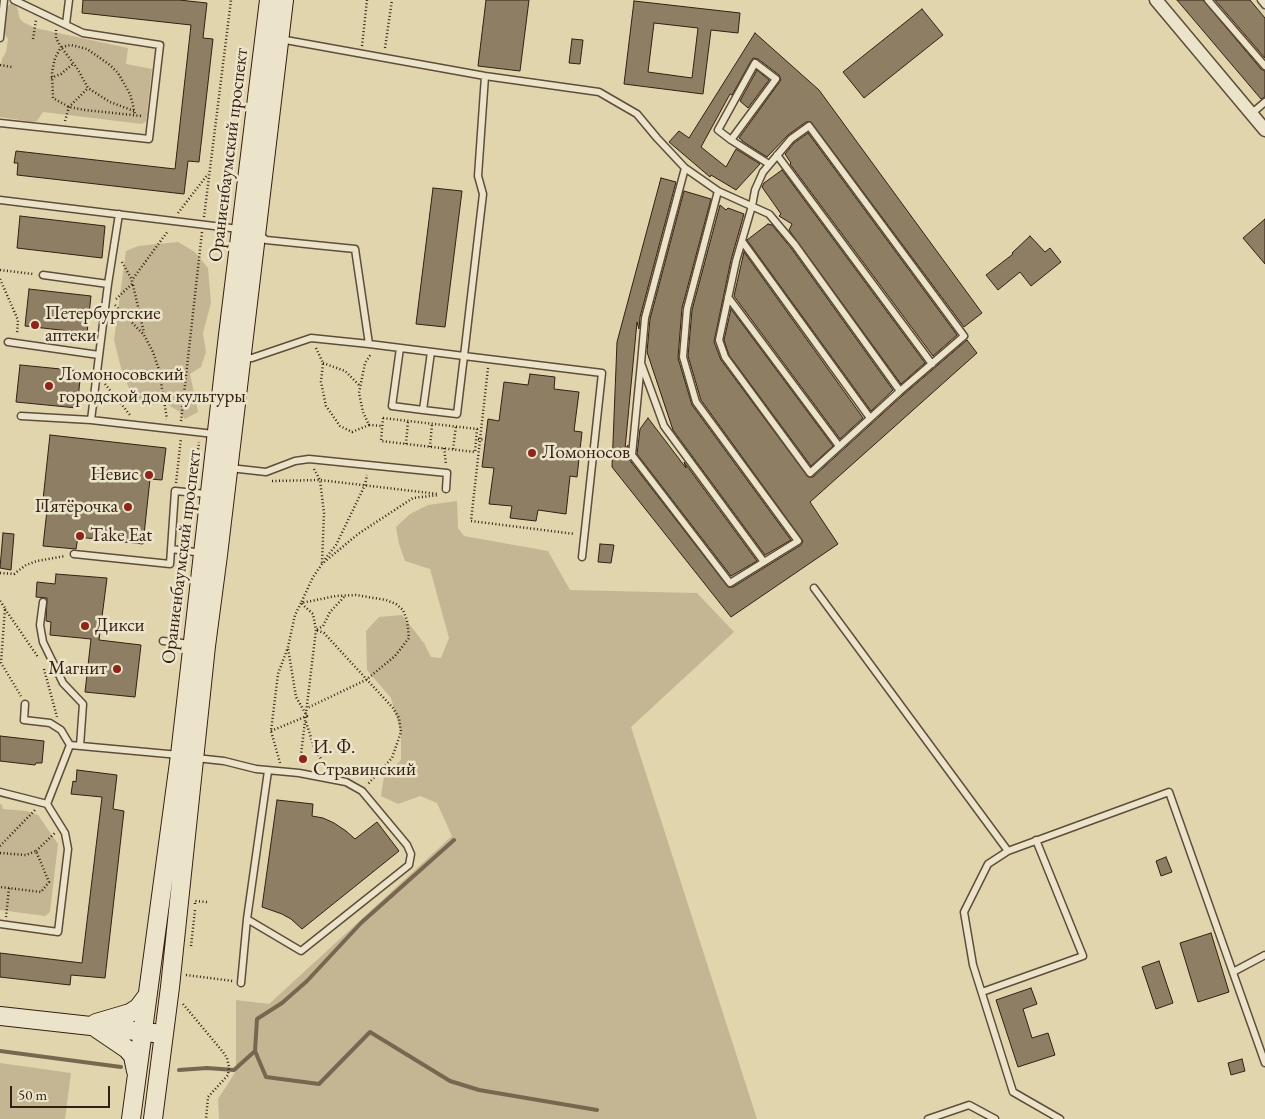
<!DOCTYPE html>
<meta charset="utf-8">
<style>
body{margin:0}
#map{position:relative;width:1265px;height:1119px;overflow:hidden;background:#e1d5ad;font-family:"EB Garamond",serif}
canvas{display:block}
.scale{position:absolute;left:10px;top:1086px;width:100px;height:22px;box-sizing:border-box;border:2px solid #342013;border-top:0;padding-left:6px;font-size:15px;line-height:18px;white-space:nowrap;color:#342013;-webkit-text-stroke:4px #ece4ca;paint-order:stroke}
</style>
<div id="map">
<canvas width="1265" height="1119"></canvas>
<div class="scale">50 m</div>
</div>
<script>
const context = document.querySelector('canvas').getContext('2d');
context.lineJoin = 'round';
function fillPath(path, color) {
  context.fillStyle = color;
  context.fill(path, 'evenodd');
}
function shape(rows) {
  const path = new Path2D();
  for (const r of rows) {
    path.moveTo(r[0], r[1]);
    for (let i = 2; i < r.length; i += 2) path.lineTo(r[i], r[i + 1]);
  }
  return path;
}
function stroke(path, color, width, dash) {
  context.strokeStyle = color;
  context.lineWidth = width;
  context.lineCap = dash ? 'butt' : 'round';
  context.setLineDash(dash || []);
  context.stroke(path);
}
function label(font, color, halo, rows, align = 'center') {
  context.font = font + ' "EB Garamond",serif';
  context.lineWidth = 5;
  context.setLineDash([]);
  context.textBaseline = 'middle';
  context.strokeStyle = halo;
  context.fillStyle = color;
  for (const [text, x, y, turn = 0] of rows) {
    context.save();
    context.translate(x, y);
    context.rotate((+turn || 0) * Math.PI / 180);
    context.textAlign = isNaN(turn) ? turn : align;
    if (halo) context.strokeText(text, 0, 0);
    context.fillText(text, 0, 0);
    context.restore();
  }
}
const green = shape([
 [11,3,17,7,20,19,23,22,35,28,128,48,126,64,152,69,146,121,142,124,43,112,37,121,33,122,0,117,0,70,2,59,6,52,8,39,4,33,7,7],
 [178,242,195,252,208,268,211,303,203,333,206,352,201,367,190,374,198,412,185,419,180,412,165,403,145,406,134,398,123,376,114,340,126,251,138,246],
 [457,501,458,528,464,536,548,551,570,590,697,593,734,632,631,727,757,1119,219,1119,218,1099,236,1071,236,1000,269,1004,452,836,437,803,420,796,398,804,381,796,384,776,401,760,401,734,391,698,367,670,366,631,379,617,402,615,424,643,431,657,441,658,449,638,430,569,405,561,399,544,396,527,410,514,428,505],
 [0,804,2,805,3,809,27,811,38,815,58,844,50,912,45,916,0,910],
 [0,1063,71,1073,65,1119,0,1119]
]);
const stream = shape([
 [454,840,361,923,307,981,282,1003,257,1019,255,1051,266,1077,319,1084,370,1032,450,1081,479,1090,597,1110],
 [0,1051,121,1067],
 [179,1070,207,1068,234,1070,255,1051]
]);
const building = shape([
 [83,0,179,0,207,3,203,38,213,39,199,162,188,161,184,194,17,175,18,163,14,163,16,151,175,169,191,25,82,13,83,0],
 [486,0,529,0,520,71,478,66,486,0],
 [1177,0,1203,0,1261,69,1265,71,1265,97,1261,99,1177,0],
 [1215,0,1250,0,1265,18,1265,58,1215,0],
 [634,1,740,13,738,33,711,30,703,94,624,84,634,1],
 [654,23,698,28,692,78,648,72,654,23],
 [922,9,943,35,864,98,843,72,922,9],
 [755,33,819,90,982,313,964,327,811,122,806,122,788,135,767,157,742,141,742,140,739,138,781,80,779,75,758,59,753,58,751,61,732,95,730,94,701,147,726,167,736,149,760,164,736,190,711,175,710,177,669,142,679,131,689,138,755,33],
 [572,39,583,40,580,64,569,63,572,39],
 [757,70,769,80,748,108,740,101,757,70],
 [808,133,957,335,933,356,790,164,791,163,785,154,794,143,808,133],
 [782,170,925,363,901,384,789,230,792,224,779,216,781,214,762,187,764,183,782,170],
 [661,178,676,182,640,317,639,329,637,322,625,449,628,445,628,458,728,587,733,587,801,545,803,541,701,400,688,356,692,310,720,205,726,210,728,208,744,214,731,260,714,342,721,360,808,477,813,477,903,395,967,340,977,353,810,502,838,544,731,617,612,467,617,342,661,178],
 [433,188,462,191,445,327,416,324,433,188],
 [684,191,711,199,682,308,678,358,692,405,791,540,765,555,673,430,647,352,650,319,684,191],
 [20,216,105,226,102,258,17,248,20,216],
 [1265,219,1265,264,1243,238,1265,219],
 [768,224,772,225,791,248,893,390,871,411,747,240,768,224],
 [1030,236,1045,252,1050,248,1061,262,1031,286,1020,272,998,290,986,275,1013,254,1012,253,1030,236],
 [744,252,863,418,840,439,734,296,744,252],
 [29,289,91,296,87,333,25,326,29,289],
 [731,309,833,446,811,466,729,355,724,340,731,309],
 [20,365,81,371,77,408,16,402,20,365],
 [530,374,555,377,554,389,579,392,574,431,582,432,577,477,570,476,566,514,538,510,536,521,510,518,512,506,489,504,494,468,482,467,488,419,499,421,504,382,528,385,530,374],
 [648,418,686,468,684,462,757,561,731,576,637,454,640,429,648,418],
 [50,435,166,448,162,480,150,479,143,544,78,537,76,549,43,546,47,510,42,509,50,435],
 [3,533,14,534,11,570,0,568,3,533],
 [600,544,614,545,611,563,598,562,600,544],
 [56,574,107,578,99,640,141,645,135,697,85,692,91,639,50,635,51,622,46,621,47,598,36,597,37,582,55,584,56,574],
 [0,736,44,741,42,763,36,763,35,765,0,761,0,736],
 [77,770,117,775,113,809,124,811,105,978,71,975,70,985,0,977,0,953,82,963,102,797,71,794,73,781,76,782,77,770],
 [277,800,313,804,312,816,323,818,334,823,346,831,355,839,377,822,399,851,302,929,291,919,282,914,262,907,277,800],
 [1166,857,1172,872,1161,876,1156,861,1166,857],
 [1211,933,1229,992,1198,1002,1180,943,1211,933],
 [1159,961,1173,1003,1156,1009,1142,967,1159,961],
 [1031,988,1037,1004,1023,1009,1032,1038,1048,1033,1055,1055,1018,1067,996,1000,1031,988],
 [1242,1059,1245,1071,1231,1075,1228,1063,1242,1059]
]);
const path = shape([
 [56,30,56,38,61,47,55,58,52,72,53,98,69,107,85,110,142,116],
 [33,39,36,20],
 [362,46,367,0],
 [385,48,392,0],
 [0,65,12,67],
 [51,78,61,74,74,63],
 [134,111,110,102,88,88,77,68,61,47,71,45,87,49,110,65,118,73,130,94,133,105,135,115],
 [65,121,69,107,88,88],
 [178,213,208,174],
 [204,217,231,0],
 [122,262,132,280],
 [0,270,33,274],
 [0,279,18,320,17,334],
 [133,285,144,333],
 [116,299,132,284,132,280,168,231],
 [115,305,144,335,153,352,159,370,167,419],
 [316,348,323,363,321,382,326,406,340,426,352,432,369,425,363,412,359,393,365,363,371,354],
 [323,363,345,371,360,386],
 [488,368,471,521,575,534],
 [105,384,130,415],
 [383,418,477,429,475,452,381,441,383,418],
 [181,421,202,232],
 [369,425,382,426],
 [478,439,485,440],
 [406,444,408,421],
 [430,447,432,424],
 [444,448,446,464],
 [453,449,456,426],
 [314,469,320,480,324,513,322,563],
 [272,481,320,480,438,494],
 [176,483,181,438],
 [194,484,199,442],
 [325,559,336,545,365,485,367,475],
 [0,573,14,574,26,565,37,561,65,556],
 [344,597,330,612,323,626,316,630,324,633,393,708,399,718,401,732,392,758,368,784],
 [0,601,5,608,1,663,21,696],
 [5,609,38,657],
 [44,669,57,717],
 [306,722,315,750,328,769],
 [271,731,307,716,296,697,288,648],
 [280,763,271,731,278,674,288,647,295,615,301,603,336,596,356,595,386,600,396,604,403,610,407,620,409,638,395,656,366,680,307,708],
 [300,763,316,630,313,614,301,603,313,577,322,564,358,534,413,498,438,495],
 [0,846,35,810],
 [36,851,55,833],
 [0,853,26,855,36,851,49,882,41,892,0,887],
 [195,904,195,901,207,902],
 [6,917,9,888],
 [191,946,195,910],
 [186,975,233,981],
 [183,1004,223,1052,227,1058,229,1067,228,1075,208,1097,206,1119]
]);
const lane = shape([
 [1208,0,1265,66],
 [1261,0,1265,5],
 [66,24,69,0],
 [0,38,4,0],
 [280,39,485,76,599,92,637,114,657,138,685,168,718,191,769,214,795,245,900,391],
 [1251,114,1265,102],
 [0,123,149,139,160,45,83,33,14,0],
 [809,126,964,336,900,391,810,473,725,357,719,340,736,261,752,206,755,190,763,172,791,139,809,126],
 [731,140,776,79,755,63,718,130,731,140,769,164],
 [777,155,932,364],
 [685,168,645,318,641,363,664,426,764,562],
 [0,200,239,229],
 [259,234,266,240,355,249,369,344,464,356,483,194,478,176,485,76],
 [742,241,870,418],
 [43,275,108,284],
 [728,297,839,446],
 [8,342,99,355],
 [400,348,392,406,423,410,457,414,464,356,602,373,582,557],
 [242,359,252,358,311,338,369,344],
 [641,363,632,455,730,583,798,541,696,402,683,357,687,309,718,191],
 [423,410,431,352],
 [21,416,91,420,214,434],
 [91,420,108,284,119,214],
 [230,468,266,472,295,461,309,459,447,473,446,489],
 [171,549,203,553],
 [74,554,170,564,175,491,207,494],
 [814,588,1008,851],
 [43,602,40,625,43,642,63,683,83,704,80,746],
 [163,641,192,644],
 [25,704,24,720,50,723,61,730,70,745],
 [196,758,224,761,256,769,299,773,346,782,362,791,407,845,411,854,409,865,301,951,247,919],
 [0,792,47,804,65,833,68,849,58,932,0,924],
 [47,804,70,745,179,755],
 [1233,972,1265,955],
 [241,983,247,919,268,771],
 [982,992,1083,956,1036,840],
 [928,1119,969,1105,995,1119],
 [1060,1119,1013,1092,973,965,964,912,988,864,1008,851,1169,792,1265,1063]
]);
const street = shape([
 [1156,0,1265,130]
]);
const secondary = shape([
 [0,1016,154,1033],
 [96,1023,130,1013,138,1008,147,996],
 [96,1028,127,1049,133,1056,136,1071],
 [131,1119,180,755,228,335,269,0],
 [153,1119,170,987,206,646,218,555,284,0]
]);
const markers = [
 [35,325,5,"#8f2418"],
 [49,386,5,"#8f2418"],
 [532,453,5,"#8f2418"],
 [149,475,5,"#8f2418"],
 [128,507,5,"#8f2418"],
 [80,536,5,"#8f2418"],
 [85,626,5,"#8f2418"],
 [117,669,5,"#8f2418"],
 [303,759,5,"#8f2418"]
];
const streetNames = [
 ["Ораниенбаумский проспект",229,155,-83],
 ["Ораниенбаумский проспект",182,557,-83]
];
const poiNames = [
 ["Петербургские",45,314],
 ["аптеки",45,336],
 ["Ломоносовский",59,375],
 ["городской дом культуры",59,397],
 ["Ломоносов",542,453],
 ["Невис",139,475,"right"],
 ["Пятёрочка",118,507,"right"],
 ["Take Eat",90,536],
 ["Дикси",95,626],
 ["Магнит",107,669,"right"],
 ["И. Ф.",313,748],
 ["Стравинский",313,770]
];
fillPath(green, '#c4b693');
stroke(stream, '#786750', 4);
fillPath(building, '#8e7e63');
stroke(building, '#342013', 1);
stroke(lane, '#5f4d3a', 9);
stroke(street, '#5f4d3a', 15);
stroke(secondary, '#342013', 20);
stroke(path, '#342013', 2.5, [1, 2.5]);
stroke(lane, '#ece4ca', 6);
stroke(street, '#ece4ca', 12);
stroke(secondary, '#ece4ca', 18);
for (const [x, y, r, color] of markers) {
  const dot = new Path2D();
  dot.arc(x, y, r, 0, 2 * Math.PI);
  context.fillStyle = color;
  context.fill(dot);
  stroke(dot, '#ece4ca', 2);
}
label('19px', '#342013', '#ece4ca', streetNames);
label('19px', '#342013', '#ece4ca', poiNames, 'left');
</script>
